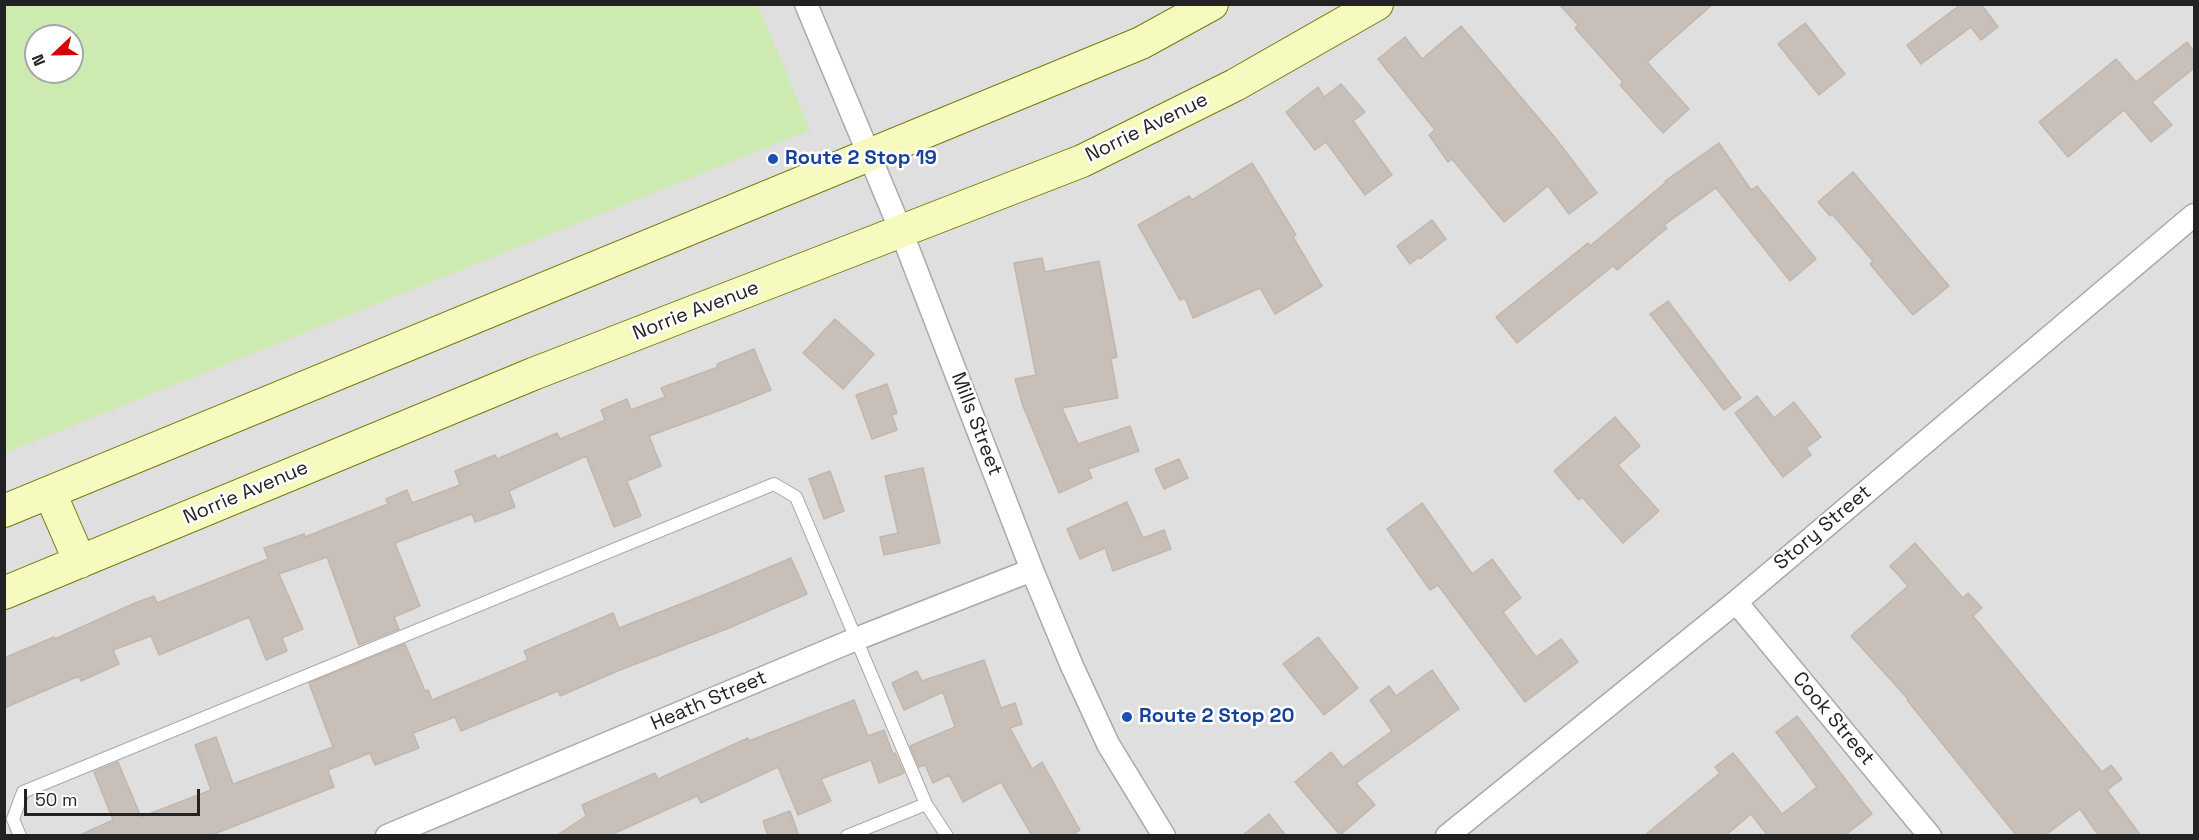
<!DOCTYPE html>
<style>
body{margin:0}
#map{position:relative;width:2199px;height:840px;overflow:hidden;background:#f2efe9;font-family:"Space Grotesk",sans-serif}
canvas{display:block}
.frame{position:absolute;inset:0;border:6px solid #222;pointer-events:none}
.north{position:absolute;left:24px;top:24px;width:60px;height:60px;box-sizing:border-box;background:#fff;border:2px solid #a7a7a7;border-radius:50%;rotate:248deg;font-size:16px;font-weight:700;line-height:24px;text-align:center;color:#222}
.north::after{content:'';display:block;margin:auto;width:21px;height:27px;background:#d40000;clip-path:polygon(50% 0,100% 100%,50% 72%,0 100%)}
.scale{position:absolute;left:24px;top:789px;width:176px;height:27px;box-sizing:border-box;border:3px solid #222;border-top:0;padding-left:8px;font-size:18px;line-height:21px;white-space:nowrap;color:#222;-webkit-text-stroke:4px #fff;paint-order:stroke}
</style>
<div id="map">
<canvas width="2199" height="840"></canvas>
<div class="frame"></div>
<div class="north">N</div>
<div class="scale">50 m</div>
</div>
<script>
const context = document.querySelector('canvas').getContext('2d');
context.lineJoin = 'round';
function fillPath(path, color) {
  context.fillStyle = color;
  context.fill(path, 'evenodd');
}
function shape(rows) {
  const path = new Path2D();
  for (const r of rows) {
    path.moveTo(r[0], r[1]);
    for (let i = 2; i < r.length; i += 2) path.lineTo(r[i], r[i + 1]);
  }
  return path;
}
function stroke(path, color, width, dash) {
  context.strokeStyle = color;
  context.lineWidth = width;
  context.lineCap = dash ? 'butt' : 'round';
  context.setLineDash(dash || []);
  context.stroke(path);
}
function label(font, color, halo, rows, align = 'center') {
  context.font = font + ' "Space Grotesk",sans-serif';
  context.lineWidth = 5;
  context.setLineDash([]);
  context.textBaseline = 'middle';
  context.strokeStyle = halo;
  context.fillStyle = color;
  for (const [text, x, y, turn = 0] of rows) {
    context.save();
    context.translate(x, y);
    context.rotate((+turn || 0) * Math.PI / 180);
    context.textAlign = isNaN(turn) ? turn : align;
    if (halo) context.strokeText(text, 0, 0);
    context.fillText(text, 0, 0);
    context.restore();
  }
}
const residential = shape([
 [5,5,2194,5,2194,835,5,835],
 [36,36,72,36,72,72,36,72]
]);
const grass = shape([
 [5,4,758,5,810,130,5,453],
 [36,36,72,36,72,72,36,72]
]);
const building = shape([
 [1559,4,1713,4,1647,62,1689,109,1663,133,1620,85,1623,82,1575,28,1578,25,1559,4],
 [1961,4,1981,4,1998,27,1981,40,1971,27,1921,64,1907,45,1961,4],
 [1805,23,1845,74,1819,95,1778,44,1805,23],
 [1461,26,1557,140,1597,193,1569,214,1548,186,1504,222,1452,159,1448,162,1429,135,1435,130,1378,59,1405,37,1422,59,1461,26],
 [2187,42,2194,52,2194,68,2152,102,2172,125,2151,142,2124,110,2068,157,2039,122,2116,59,2136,82,2187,42],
 [1341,84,1365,112,1353,121,1392,175,1365,195,1326,142,1315,150,1286,112,1318,87,1324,97,1341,84],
 [1719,143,1751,190,1757,186,1816,259,1790,281,1716,188,1664,225,1667,228,1617,270,1613,266,1517,343,1496,317,1588,243,1590,246,1666,182,1665,181,1719,143],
 [1252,163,1296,235,1293,237,1322,286,1275,314,1260,288,1193,318,1185,298,1180,300,1138,225,1189,196,1192,200,1252,163],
 [1853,172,1949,286,1913,315,1870,264,1873,261,1832,214,1830,216,1818,202,1853,172],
 [1432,220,1446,239,1420,259,1419,257,1410,264,1397,246,1432,220],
 [1042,258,1045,272,1099,261,1117,357,1111,359,1118,398,1062,408,1078,444,1130,426,1139,451,1088,469,1092,478,1059,493,1023,406,1015,379,1036,375,1014,263,1042,258],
 [1668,301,1741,398,1724,410,1650,314,1668,301],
 [835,319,874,354,843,389,803,353,835,319],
 [754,349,771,390,734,405,649,436,661,466,627,481,641,516,614,527,586,456,509,491,515,507,475,522,472,514,395,543,420,606,394,617,399,629,359,645,327,557,279,574,303,629,282,638,287,651,266,660,249,617,159,655,151,636,113,650,119,664,81,681,79,676,4,708,4,658,54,637,55,639,135,603,154,596,157,603,268,559,264,548,304,534,305,537,388,504,386,499,407,490,412,503,460,485,455,471,495,455,497,459,557,433,560,439,605,420,601,410,627,399,631,410,665,397,661,388,718,367,717,364,754,349],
 [887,384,897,413,892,415,897,430,872,439,856,395,887,384],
 [1757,396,1774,418,1794,402,1821,437,1806,448,1811,455,1783,477,1735,413,1757,396],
 [1615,417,1640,446,1618,465,1659,511,1623,543,1582,497,1579,500,1554,471,1615,417],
 [1179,459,1188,478,1164,489,1155,469,1179,459],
 [923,468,940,543,884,555,880,537,898,533,885,476,923,468],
 [830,471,844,511,824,519,809,479,830,471],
 [1127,502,1143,538,1164,530,1171,549,1113,571,1105,548,1080,559,1067,529,1127,502],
 [1422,503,1472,574,1492,559,1521,598,1503,612,1536,657,1561,639,1578,662,1525,702,1438,585,1430,590,1387,529,1422,503],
 [1915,543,1963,598,1968,593,1982,608,1973,616,2102,772,2111,765,2122,779,2107,790,2141,836,2099,836,2080,809,2044,836,2017,836,1907,700,1908,699,1851,636,1908,586,1890,566,1915,543],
 [791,558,807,594,729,628,620,670,560,696,558,691,461,731,455,717,413,733,419,748,375,765,370,753,328,770,334,787,209,836,78,836,113,820,94,772,118,762,141,817,211,790,195,745,216,737,233,784,333,747,309,683,405,644,425,691,428,690,432,700,528,660,524,651,613,613,619,628,706,594,791,558],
 [1318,637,1358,688,1324,715,1283,664,1318,637],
 [984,660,1001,708,1015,703,1022,724,1010,728,1032,769,1042,762,1080,830,1071,836,1032,836,1001,782,963,802,949,775,933,783,925,765,919,767,910,746,955,727,943,692,904,710,892,683,917,671,922,681,984,660],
 [1432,670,1459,709,1356,783,1375,805,1340,835,1295,782,1331,752,1343,767,1392,731,1370,700,1389,686,1396,696,1432,670],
 [854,700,868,736,884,730,893,754,895,753,904,773,879,783,871,760,821,779,831,801,798,815,778,767,701,803,697,796,608,836,556,836,586,816,582,805,655,773,658,779,748,738,749,741,854,700],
 [1797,716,1872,814,1844,836,1768,836,1751,814,1725,836,1644,836,1720,773,1715,767,1733,753,1782,814,1817,787,1776,732,1797,716],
 [790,811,799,836,768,836,763,821,790,811],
 [1269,814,1286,836,1242,836,1269,814]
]);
const lane = shape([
 [20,836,13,819,23,792,774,484,796,497,926,804,947,836],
 [847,836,926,804]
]);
const street = shape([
 [806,4,901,231,1032,570,1072,666,1108,744,1164,836],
 [1736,602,1930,836],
 [387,836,856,639,1032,570],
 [1447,836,1736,602,2194,215]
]);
const secondary = shape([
 [50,493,80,562],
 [4,511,1141,43,1212,4],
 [4,593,533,374,1082,161,1235,85,1377,4]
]);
const markers = [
 [773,159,6,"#1a4fb4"],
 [1127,717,6,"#1a4fb4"]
];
const streetNames = [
 ["Norrie Avenue",1147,128,-26],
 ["Norrie Avenue",696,311,-21],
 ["Mills Street",976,424,69],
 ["Norrie Avenue",246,493,-23],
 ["Story Street",1823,528,-40],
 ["Heath Street",709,701,-23],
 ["Cook Street",1833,719,50]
];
const transitNames = [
 ["Route 2 Stop 19",785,159],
 ["Route 2 Stop 20",1139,717]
];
fillPath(residential, '#e0dfdf');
fillPath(grass, '#cdebb0');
fillPath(building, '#c7bfb8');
stroke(building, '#c4b6ab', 1.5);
stroke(lane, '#a9a9a9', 14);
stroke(street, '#a9a9a9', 25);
stroke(secondary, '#707d05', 34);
stroke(lane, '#fff', 12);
stroke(street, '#fff', 22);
stroke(secondary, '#f7fabf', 32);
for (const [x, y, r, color] of markers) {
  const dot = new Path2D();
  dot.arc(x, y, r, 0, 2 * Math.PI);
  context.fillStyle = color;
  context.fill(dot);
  stroke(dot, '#fff', 2);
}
label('20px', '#222', '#fff', streetNames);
label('bold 20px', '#164399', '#fff', transitNames, 'left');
</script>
